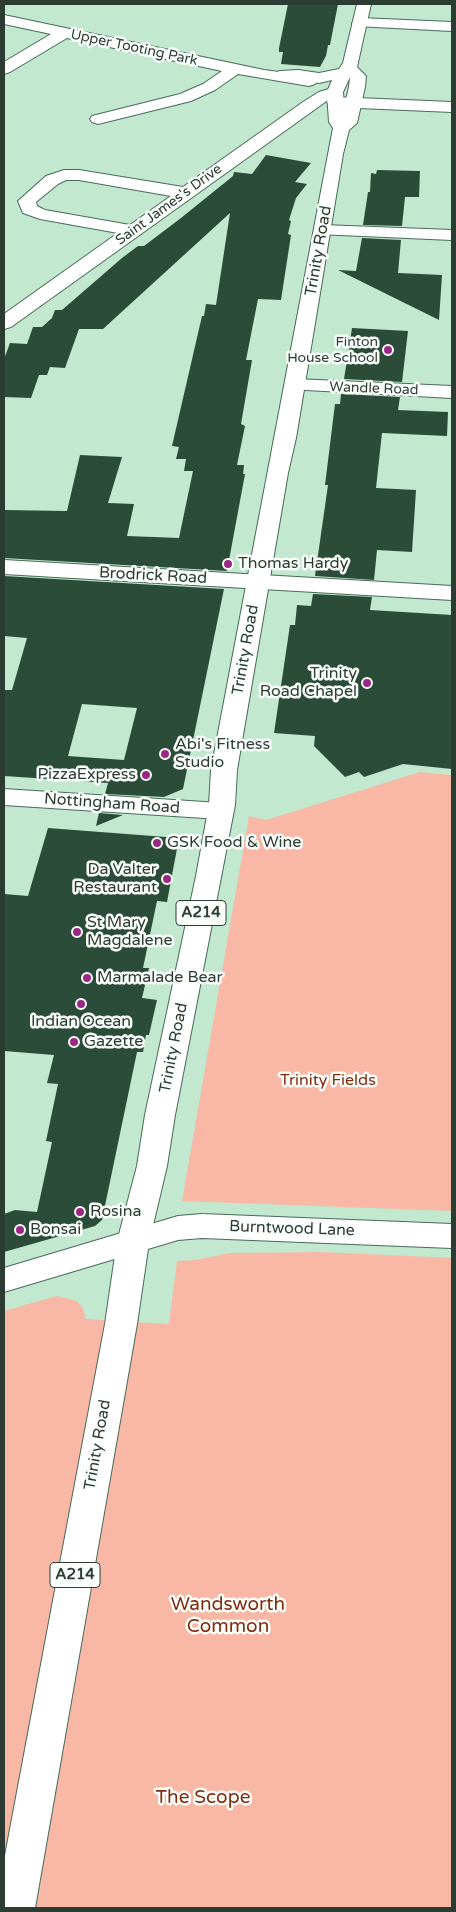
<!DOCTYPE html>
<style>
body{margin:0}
#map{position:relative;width:456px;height:1912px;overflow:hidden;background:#c2e8d0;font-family:"Varela Round",sans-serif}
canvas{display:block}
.frame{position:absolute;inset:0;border:5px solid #2d3c32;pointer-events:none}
</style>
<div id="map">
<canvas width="456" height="1912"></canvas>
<div class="frame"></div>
</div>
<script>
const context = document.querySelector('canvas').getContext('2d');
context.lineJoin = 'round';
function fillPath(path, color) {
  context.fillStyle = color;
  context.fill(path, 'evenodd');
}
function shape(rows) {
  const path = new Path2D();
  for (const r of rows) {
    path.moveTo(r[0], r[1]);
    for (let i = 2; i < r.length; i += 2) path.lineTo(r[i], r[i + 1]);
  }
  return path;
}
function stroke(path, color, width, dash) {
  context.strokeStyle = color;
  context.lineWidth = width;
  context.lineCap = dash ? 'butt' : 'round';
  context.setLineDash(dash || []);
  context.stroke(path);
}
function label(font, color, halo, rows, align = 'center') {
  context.font = font + ' "Varela Round",sans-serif';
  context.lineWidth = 5;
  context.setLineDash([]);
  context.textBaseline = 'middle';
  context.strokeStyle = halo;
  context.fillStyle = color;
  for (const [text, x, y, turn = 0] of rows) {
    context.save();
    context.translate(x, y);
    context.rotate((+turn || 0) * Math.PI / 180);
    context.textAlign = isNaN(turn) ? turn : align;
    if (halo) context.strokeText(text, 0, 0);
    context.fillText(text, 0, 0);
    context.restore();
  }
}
const green = shape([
 [420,772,452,775,452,1211,182,1201,249,816,266,820],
 [320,1252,452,1258,452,1908,4,1908,4,1311,57,1296,77,1301,83,1308,86,1319,169,1324,177,1261,195,1260,230,1253]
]);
const building = shape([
 [288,4,338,4,330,45,328,45,326,56,320,67,281,64,283,52,279,52,279,48],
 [266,155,311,163,295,182,307,184,296,198,289,220,291,221,288,234,291,235,281,300,258,299,246,360,252,360,241,424,245,426,237,465,244,465,243,474,245,474,227,571,4,558,4,510,67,511,80,455,122,457,108,503,134,504,127,536,179,538,193,471,184,471,186,459,176,459,179,447,172,446,202,316,204,316,206,304,216,305,230,213,103,329,79,329,65,368,50,367,47,375,39,375,31,398,4,397,4,359,10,343,27,344,33,327,49,327,42,327,52,318,55,310,62,310,122,258,138,246,144,246,181,218,233,176,234,172,252,174],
 [377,170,420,171,419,197,405,197,402,226,363,225,368,192,370,192,371,173,376,174],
 [362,238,401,240,398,273,442,275,439,320,338,270,356,271],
 [352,328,408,331,402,382,344,379],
 [341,394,400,397,398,410,448,412,447,436,382,433,376,488,416,490,412,552,377,550,374,580,315,576,328,485,325,485,335,404,340,404],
 [4,576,224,589,183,789,164,797,105,794,108,783,4,776,4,690,12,690,27,638,4,636],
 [82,704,137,708,124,760,68,756],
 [313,594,372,597,370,610,452,615,452,769,403,764,364,777,359,772,345,777,314,746,315,736,274,733,290,625,295,625,297,605,311,606],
 [99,813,123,815,96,826],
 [48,828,179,838,167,902,157,901,143,968,149,968,142,998,157,1000,149,1035,146,1035,143,1052,137,1052,102,1220,95,1226,4,1252,4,1214,15,1210,37,1212,52,1142,46,1141,58,1084,47,1083,54,1055,4,1051,4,894,28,896]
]);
const minor = shape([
 [4,15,264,70,309,76,315,78,317,81,315,84,309,86,238,74,215,90,191,101,98,124,92,122,90,119,92,116,180,94,203,84,222,71,67,38,10,72,4,74,4,62,51,34,4,24,4,15],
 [360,18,452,22,452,31,355,26,352,23,355,20,360,18],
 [335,87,341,89,343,92,341,95,334,97,452,102,452,112,335,107,329,105,327,102,328,100,11,327,4,329,4,314,118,233,40,219,23,213,18,201,46,176,64,170,79,170,183,187,303,102,319,92,335,87],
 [66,180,79,180,171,196,130,225,45,210,37,206,36,202,58,184,66,180],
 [323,225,452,230,452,240,317,234,314,230,317,226,323,225],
 [295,379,452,386,452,398,288,389,285,385,288,381,295,379],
 [4,560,452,586,452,600,4,574,4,560],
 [4,789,220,803,229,805,233,811,229,817,220,819,4,805,4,789]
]);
const major = shape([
 [202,1214,452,1224,452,1248,202,1238,178,1240,4,1292,4,1268,178,1216,202,1214]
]);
const highway = shape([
 [357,4,371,4,357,67,366,76,365,87,357,123,349,130,343,154,296,438,288,473,237,770,235,805,175,1115,167,1166,149,1242,137,1324,35,1908,4,1908,4,1861,105,1324,117,1242,137,1166,145,1115,196,876,209,805,211,770,333,128,329,122,327,92,332,80,319,83,298,80,280,81,274,79,272,76,274,73,280,71,298,70,319,73,339,69,343,63,357,4],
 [350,77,349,87,344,108,343,92,350,77]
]);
const markers = [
 [388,350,5,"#9b2783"],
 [228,564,5,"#9b2783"],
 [367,683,5,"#9b2783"],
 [165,754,5,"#9b2783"],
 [146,775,5,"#9b2783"],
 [157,843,5,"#9b2783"],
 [167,879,5,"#9b2783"],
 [77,932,5,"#9b2783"],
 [87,978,5,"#9b2783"],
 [81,1004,5,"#9b2783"],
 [74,1042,5,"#9b2783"],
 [80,1212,5,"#9b2783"],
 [20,1230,5,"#9b2783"]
];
const farStreetnames = [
 ["Upper Tooting Park",134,48,12],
 ["Saint James's Drive",169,205,-36],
 ["Wandle Road",374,389,2]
];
const farPoinames = [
 ["Finton",378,342],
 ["House School",378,358]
];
const shields = [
 [201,913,50],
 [75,1575,50]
];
const shieldNames = [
 ["A214",201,913],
 ["A214",75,1575]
];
const streetNames = [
 ["Trinity Road",319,251,-80],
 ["Brodrick Road",153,576,3],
 ["Trinity Road",246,650,-80],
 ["Nottingham Road",112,804,4],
 ["Trinity Road",174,1048,-79],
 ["Burntwood Lane",292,1229,2],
 ["Trinity Road",98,1445,-80]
];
const poiNames = [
 ["Thomas Hardy",238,564],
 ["Trinity",357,674,"right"],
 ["Road Chapel",357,692,"right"],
 ["Abi's Fitness",175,745],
 ["Studio",175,763],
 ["PizzaExpress",136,775,"right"],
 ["GSK Food & Wine",167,843],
 ["Da Valter",157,870,"right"],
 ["Restaurant",157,888,"right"],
 ["St Mary",87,923],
 ["Magdalene",87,941],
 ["Marmalade Bear",97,978],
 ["Indian Ocean",81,1022,"center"],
 ["Gazette",84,1042],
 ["Rosina",90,1212],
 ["Bonsai",30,1230]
];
const parkNames = [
 ["Trinity Fields",328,1081]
];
const nearParknames = [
 ["Wandsworth",228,1605],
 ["Common",228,1627],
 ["The Scope",203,1798]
];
fillPath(green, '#f8b8a5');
fillPath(building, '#2a4c38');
stroke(minor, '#496b57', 2);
stroke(major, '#496b57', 2);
stroke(highway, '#496b57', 2);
fillPath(minor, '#fff');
fillPath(major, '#fff');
fillPath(highway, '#fff');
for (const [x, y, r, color] of markers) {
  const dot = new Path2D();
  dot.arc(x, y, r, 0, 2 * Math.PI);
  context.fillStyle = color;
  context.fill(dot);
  stroke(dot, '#fbfffc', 2);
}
label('14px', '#2d3c32', '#fbfffc', farStreetnames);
label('14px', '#2d3c32', '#fbfffc', farPoinames, 'right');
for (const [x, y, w] of shields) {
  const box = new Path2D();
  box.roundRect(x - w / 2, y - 12.5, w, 25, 4);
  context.fillStyle = '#fbfffc';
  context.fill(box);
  stroke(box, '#2d3c32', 1);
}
label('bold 15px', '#2d3c32', null, shieldNames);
label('16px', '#2d3c32', '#fbfffc', streetNames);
label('16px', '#2d3c32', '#fbfffc', poiNames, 'left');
label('16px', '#842c0f', '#fbfffc', parkNames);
label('19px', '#842c0f', '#fbfffc', nearParknames);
</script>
